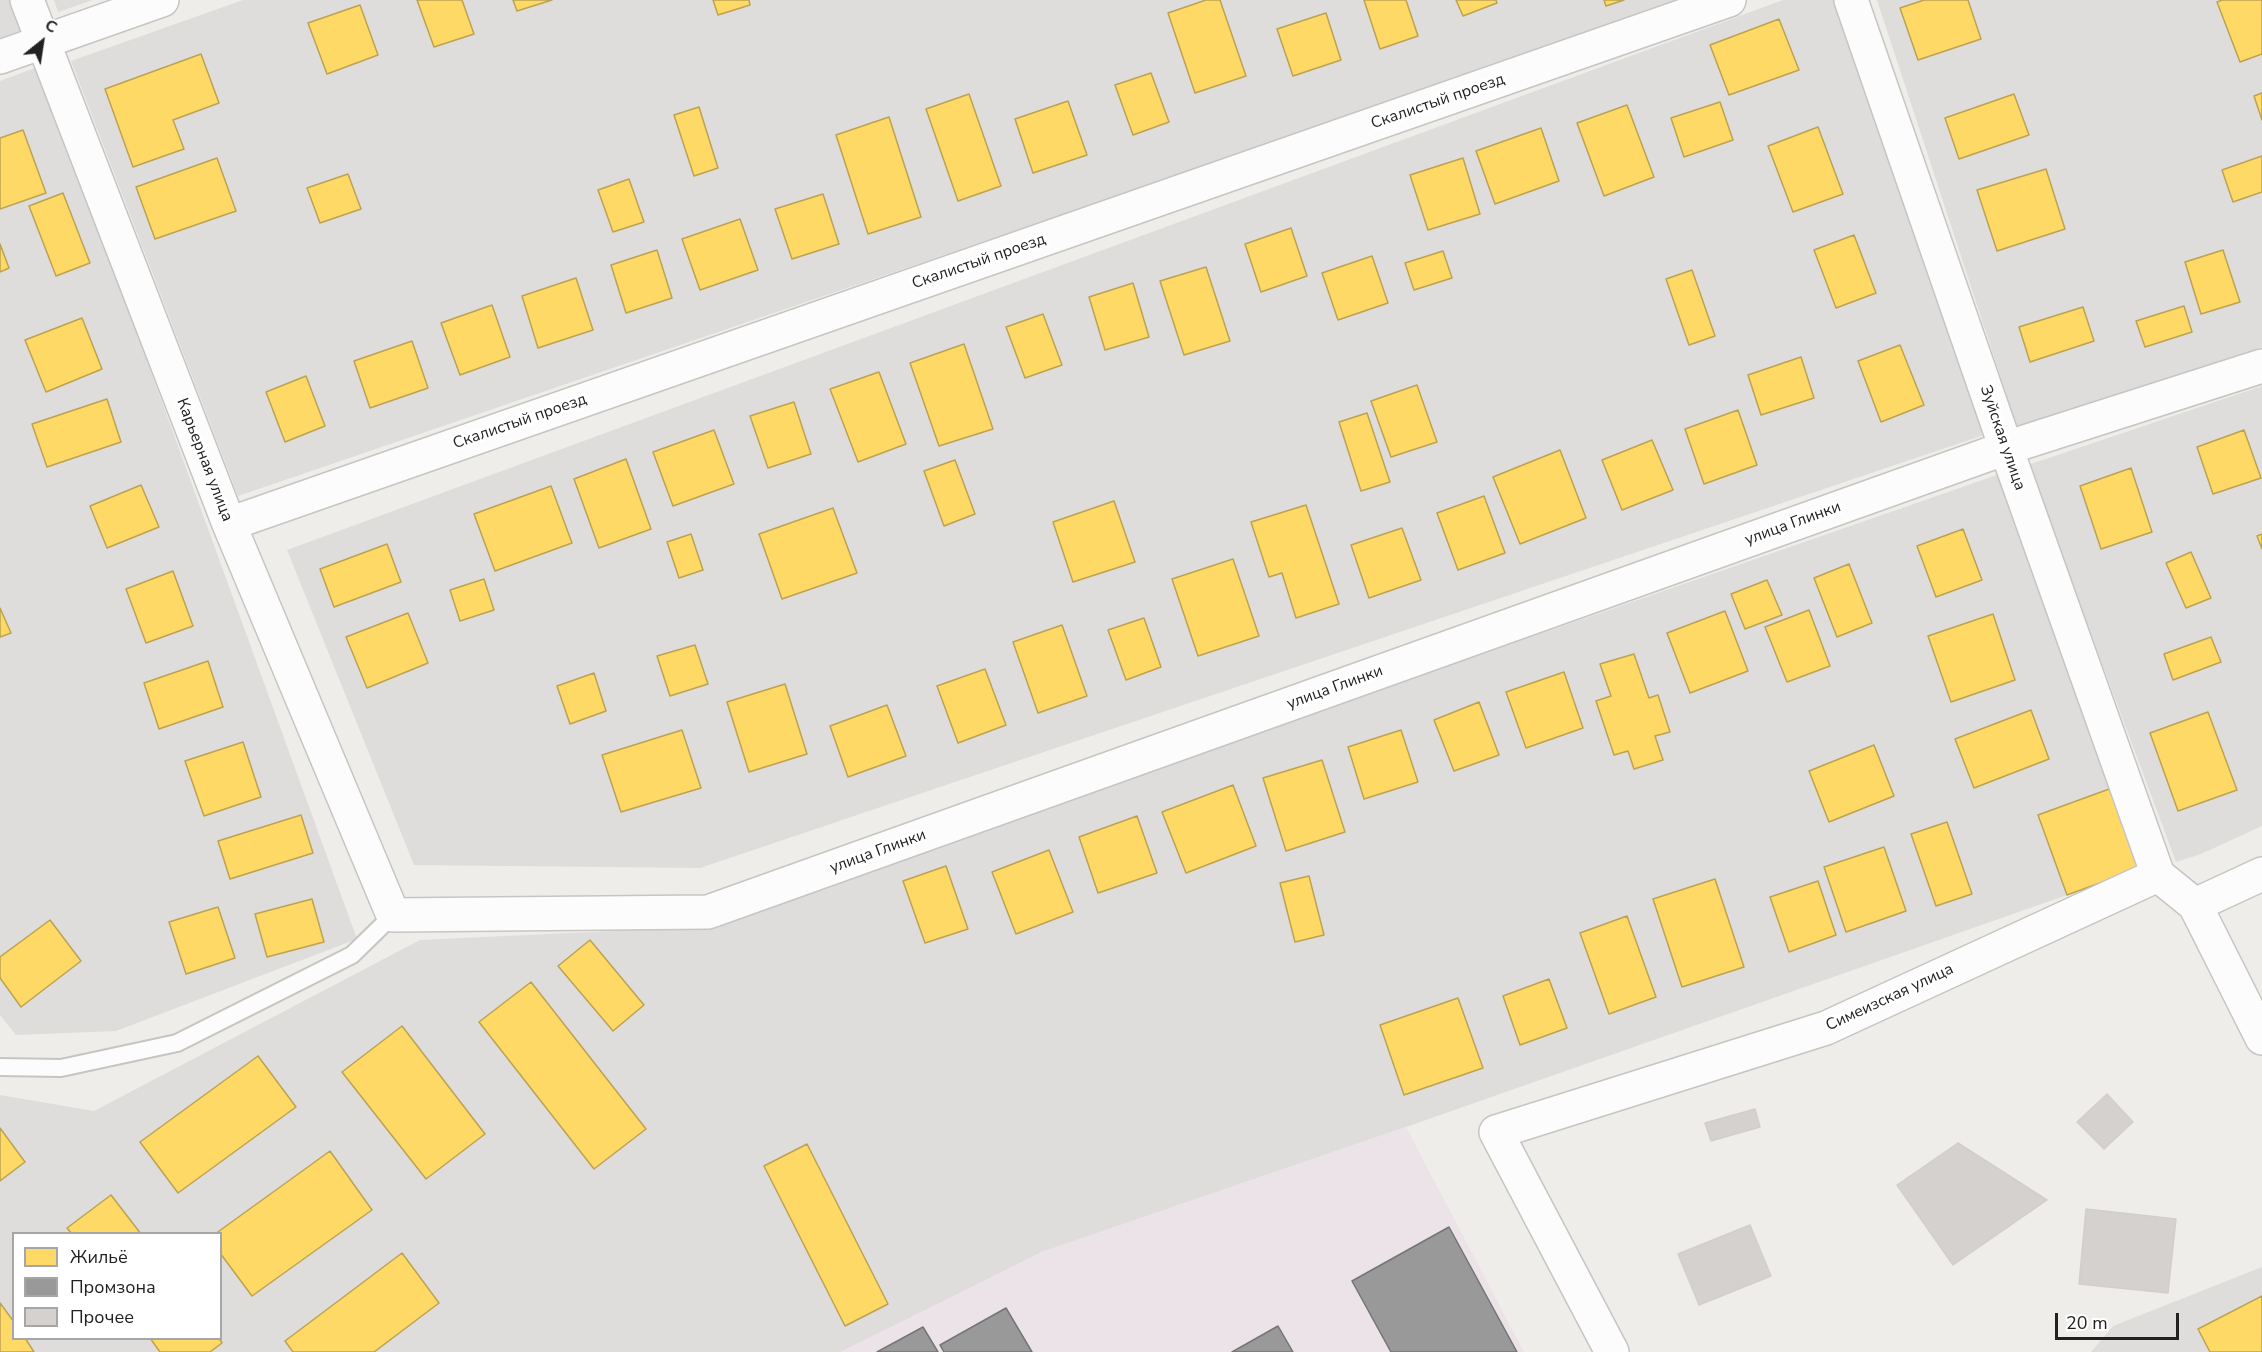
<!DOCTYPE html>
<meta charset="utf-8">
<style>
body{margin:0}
#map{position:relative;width:2262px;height:1352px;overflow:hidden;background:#efedea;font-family:"Nunito Sans",sans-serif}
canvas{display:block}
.legend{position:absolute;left:12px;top:1232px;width:210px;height:108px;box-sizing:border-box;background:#fff;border:2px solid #a6a6a6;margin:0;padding:8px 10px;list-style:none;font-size:18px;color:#212121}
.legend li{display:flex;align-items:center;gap:12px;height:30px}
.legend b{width:30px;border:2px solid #a6a6a6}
.north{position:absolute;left:12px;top:12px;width:60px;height:60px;-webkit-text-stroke:4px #fff;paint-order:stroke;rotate:30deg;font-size:16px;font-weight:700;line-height:24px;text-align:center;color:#212121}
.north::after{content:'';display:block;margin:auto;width:21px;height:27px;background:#212121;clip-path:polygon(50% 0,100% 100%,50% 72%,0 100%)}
.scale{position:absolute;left:2055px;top:1313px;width:124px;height:27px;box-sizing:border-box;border:3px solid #212121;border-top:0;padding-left:8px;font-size:18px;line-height:21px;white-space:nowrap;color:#212121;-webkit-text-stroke:4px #fff;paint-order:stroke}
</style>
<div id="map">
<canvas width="2262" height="1352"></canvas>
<ul class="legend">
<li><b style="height:16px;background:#ffd966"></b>Жильё</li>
<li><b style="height:16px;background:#999"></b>Промзона</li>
<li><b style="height:16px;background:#d4d1cf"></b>Прочее</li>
</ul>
<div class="north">С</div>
<div class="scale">20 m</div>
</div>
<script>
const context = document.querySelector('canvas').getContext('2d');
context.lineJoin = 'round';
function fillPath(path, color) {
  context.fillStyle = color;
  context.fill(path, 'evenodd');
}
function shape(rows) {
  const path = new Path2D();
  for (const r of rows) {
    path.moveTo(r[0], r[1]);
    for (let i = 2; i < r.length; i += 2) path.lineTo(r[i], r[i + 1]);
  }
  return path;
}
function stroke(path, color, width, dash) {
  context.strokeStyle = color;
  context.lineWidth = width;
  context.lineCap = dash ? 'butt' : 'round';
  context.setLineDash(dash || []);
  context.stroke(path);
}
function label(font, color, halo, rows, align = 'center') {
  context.font = font + ' "Nunito Sans",sans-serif';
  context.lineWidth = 6;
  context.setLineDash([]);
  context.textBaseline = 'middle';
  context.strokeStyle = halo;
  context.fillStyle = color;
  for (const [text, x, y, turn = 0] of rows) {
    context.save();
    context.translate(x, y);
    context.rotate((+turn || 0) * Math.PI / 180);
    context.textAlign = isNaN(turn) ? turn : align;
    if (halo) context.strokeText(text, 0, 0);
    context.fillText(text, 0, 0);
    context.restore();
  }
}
const residential = shape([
 [0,0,16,0,28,32,0,42],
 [54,0,93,0,58,12],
 [243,0,1691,0,238,496,71,61],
 [1783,0,1836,0,1984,435,700,868,414,865,287,550],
 [1877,0,2262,0,2262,347,2019,433],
 [40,66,357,939,116,1031,16,1035,0,1015,0,81],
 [2262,386,2262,826,2201,854,2176,862,2028,465],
 [1997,475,2112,788,2067,895,1406,1127,1042,1252,841,1352,0,1352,0,1095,94,1111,420,940,697,927],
 [14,1234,220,1234,220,1338,14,1338],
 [2262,1267,2262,1352,2091,1352,2113,1326]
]);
const industrial = shape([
 [1406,1127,1524,1352,841,1352,1042,1252]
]);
const homes = shape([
 [417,0,462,0,474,34,434,47,417,0],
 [513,0,552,0,517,11,513,0],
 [713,0,749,0,750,5,718,15,713,0],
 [1206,0,1220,0,1246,76,1195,93,1168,13,1206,0],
 [1364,0,1406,0,1418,36,1380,49,1364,0],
 [1456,0,1496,0,1497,3,1463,16,1456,0],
 [1604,0,1624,0,1606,6,1604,0],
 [1924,0,1968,0,1981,39,1918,60,1900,8,1924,0],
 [2222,0,2262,0,2262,54,2240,62,2217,2,2222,0],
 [360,5,378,55,327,74,308,23,360,5],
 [1326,13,1341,60,1293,76,1277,29,1326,13],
 [1779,19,1799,70,1729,95,1710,45,1779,19],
 [201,54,219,103,173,120,184,149,133,167,105,89,201,54],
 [1151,73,1169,122,1133,135,1115,85,1151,73],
 [2262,93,2262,120,2254,96,2262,93],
 [969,94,1001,186,958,201,926,109,969,94],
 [2014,94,2029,135,1959,159,1945,118,2014,94],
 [1068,101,1087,155,1033,173,1015,119,1068,101],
 [1720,102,1733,140,1684,157,1671,118,1720,102],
 [1627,105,1654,177,1604,196,1577,123,1627,105],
 [699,107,718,168,694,176,674,115,699,107],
 [889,117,921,217,868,234,836,135,889,117],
 [1818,127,1843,194,1793,212,1768,146,1818,127],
 [1541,128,1559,181,1495,204,1476,151,1541,128],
 [23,130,46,193,0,209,0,138,23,130],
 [2262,156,2262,192,2233,202,2222,170,2262,156],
 [217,158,236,211,155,239,136,187,217,158],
 [1463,158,1480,214,1428,230,1410,175,1463,158],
 [2046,169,2065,229,1997,251,1977,190,2046,169],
 [348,174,361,209,320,223,307,188,348,174],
 [629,179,644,222,613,232,598,190,629,179],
 [63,193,90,263,56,276,29,206,63,193],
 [823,194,839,244,792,259,775,209,823,194],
 [740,219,758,270,700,290,682,239,740,219],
 [1291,228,1307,276,1261,292,1245,244,1291,228],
 [1854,235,1876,293,1836,308,1814,250,1854,235],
 [0,244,9,268,0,272,0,244],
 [657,250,672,298,626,313,611,265,657,250],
 [2223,250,2240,302,2201,314,2185,262,2223,250],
 [1443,251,1452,278,1414,290,1405,263,1443,251],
 [1372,256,1388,303,1338,320,1322,273,1372,256],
 [1206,267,1230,341,1184,355,1160,281,1206,267],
 [1692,270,1715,336,1689,345,1666,279,1692,270],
 [576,278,593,330,538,348,522,296,576,278],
 [1133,283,1149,337,1105,350,1089,297,1133,283],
 [492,305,510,357,460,375,441,323,492,305],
 [2184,306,2192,332,2145,347,2136,321,2184,306],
 [2083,307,2094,341,2030,362,2019,327,2083,307],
 [1043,314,1062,365,1025,378,1006,327,1043,314],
 [82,318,102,369,46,392,25,340,82,318],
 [412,341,428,388,370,408,354,361,412,341],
 [964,344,993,429,939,446,910,363,964,344],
 [1900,345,1924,405,1881,422,1858,361,1900,345],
 [1801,357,1814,398,1761,415,1748,375,1801,357],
 [879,372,906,444,858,462,830,389,879,372],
 [306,376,325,426,285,442,266,392,306,376],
 [1417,385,1437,442,1391,457,1371,401,1417,385],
 [107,399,121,442,47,467,32,424,107,399],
 [794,402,811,454,768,468,750,416,794,402],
 [1738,410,1757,465,1704,484,1685,429,1738,410],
 [1367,413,1390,482,1361,491,1339,422,1367,413],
 [714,430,734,484,673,506,653,452,714,430],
 [2244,430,2261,478,2213,494,2197,447,2244,430],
 [1652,440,1673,490,1622,510,1602,460,1652,440],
 [1560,450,1586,518,1520,544,1493,477,1560,450],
 [626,459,651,529,599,548,574,479,626,459],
 [955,460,975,514,944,526,924,471,955,460],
 [2131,468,2152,532,2101,549,2080,486,2131,468],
 [141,485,159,527,107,548,90,506,141,485],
 [551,486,572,543,495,571,474,514,551,486],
 [1484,496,1505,553,1458,570,1437,513,1484,496],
 [1114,501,1135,562,1073,582,1053,522,1114,501],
 [1306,505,1339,604,1296,618,1282,573,1269,577,1251,522,1306,505],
 [833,508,857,573,782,599,759,534,833,508],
 [1402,528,1421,580,1369,598,1351,545,1402,528],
 [1963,529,1982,580,1936,597,1917,546,1963,529],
 [691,534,703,570,679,578,667,542,691,534],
 [2262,534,2262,549,2257,536,2262,534],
 [387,544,401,582,334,607,320,569,387,544],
 [2191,552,2211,598,2186,608,2166,563,2191,552],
 [1233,559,1259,636,1198,656,1172,579,1233,559],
 [1849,564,1872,623,1837,637,1814,578,1849,564],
 [173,571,193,626,146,643,126,589,173,571],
 [484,579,494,610,460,621,450,590,484,579],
 [1767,580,1782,615,1745,629,1731,594,1767,580],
 [0,608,11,633,0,637,0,608],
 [1809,610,1830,666,1787,682,1765,627,1809,610],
 [1725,611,1748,671,1690,693,1667,633,1725,611],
 [408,613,428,663,367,688,346,637,408,613],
 [1993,614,2015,680,1951,702,1928,636,1993,614],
 [1144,618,1161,667,1126,680,1108,630,1144,618],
 [1062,625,1087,696,1038,713,1013,642,1062,625],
 [2211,637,2221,662,2173,680,2164,654,2211,637],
 [695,645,708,684,670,696,657,656,695,645],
 [1634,654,1649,698,1658,695,1670,732,1655,736,1663,760,1634,769,1628,751,1614,755,1596,701,1611,696,1600,664,1634,654],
 [208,661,223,707,159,729,144,683,208,661],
 [985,669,1006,725,958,743,937,686,985,669],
 [1564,672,1583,728,1526,748,1506,692,1564,672],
 [594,673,606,711,570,724,557,686,594,673],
 [785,684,807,754,749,772,727,702,785,684],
 [1479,702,1499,755,1454,771,1434,720,1479,702],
 [887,705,906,756,848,777,830,726,887,705],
 [2031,710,2049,759,1974,788,1955,739,2031,710],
 [2208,712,2237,790,2178,811,2150,733,2208,712],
 [682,730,701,788,621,812,602,755,682,730],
 [1401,730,1418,782,1364,799,1348,747,1401,730],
 [243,742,261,797,204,816,185,761,243,742],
 [1874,745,1894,796,1829,822,1809,771,1874,745],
 [1322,760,1345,832,1286,851,1263,778,1322,760],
 [1233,785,1256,846,1186,873,1162,812,1233,785],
 [2112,788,2141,868,2067,895,2038,815,2112,788],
 [301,815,313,853,230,879,218,841,301,815],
 [1137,816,1157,873,1098,893,1079,837,1137,816],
 [1947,822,1972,894,1936,906,1911,834,1947,822],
 [1884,847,1906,911,1846,932,1824,867,1884,847],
 [1049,850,1073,912,1016,934,992,872,1049,850],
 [946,866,968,929,925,943,903,881,946,866],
 [1309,876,1324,935,1295,942,1280,883,1309,876],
 [1715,879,1744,967,1682,987,1653,899,1715,879],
 [1818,881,1836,935,1789,952,1770,897,1818,881],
 [312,899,324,942,267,957,255,914,312,899],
 [218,907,235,958,186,974,169,922,218,907],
 [1627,916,1656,997,1609,1014,1580,933,1627,916],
 [50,920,81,961,21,1007,0,978,0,957,50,920],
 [590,940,644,1005,613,1031,558,966,590,940],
 [1549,979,1567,1028,1520,1045,1503,996,1549,979],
 [531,982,646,1129,594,1169,479,1022,531,982],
 [1458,998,1483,1068,1404,1095,1380,1025,1458,998],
 [402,1026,485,1134,426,1179,342,1072,402,1026],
 [258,1056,296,1107,178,1193,140,1142,258,1056],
 [0,1128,25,1162,0,1181,0,1128],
 [807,1144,888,1304,845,1326,764,1166,807,1144],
 [330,1151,372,1210,252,1296,220,1253,220,1234,215,1234,330,1151],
 [111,1195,141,1234,72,1234,67,1228,111,1195],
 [402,1253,439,1303,374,1352,293,1352,285,1341,402,1253],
 [2262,1296,2262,1352,2210,1352,2198,1329,2262,1296],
 [0,1303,14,1322,14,1338,25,1338,34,1352,0,1352,0,1303],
 [150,1338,219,1338,222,1343,210,1352,160,1352,150,1338]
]);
const industry = shape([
 [1449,1227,1517,1352,1391,1352,1352,1281,1449,1227],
 [1006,1308,1032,1352,944,1352,940,1345,1006,1308],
 [1278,1326,1293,1352,1232,1352,1278,1326],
 [923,1327,938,1352,877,1352,923,1327]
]);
const building = shape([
 [2107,1094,2133,1122,2104,1149,2077,1122,2107,1094],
 [1755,1109,1760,1127,1711,1141,1705,1123,1755,1109],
 [1958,1143,2047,1200,1953,1265,1897,1185,1958,1143],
 [2086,1209,2176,1219,2168,1293,2079,1284,2086,1209],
 [1750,1225,1771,1276,1699,1305,1678,1254,1750,1225]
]);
const lane = shape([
 [0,1067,61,1068,177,1043,352,955,393,915]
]);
const street = shape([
 [27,0,229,524,393,915,708,912,2006,448,2262,366],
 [1851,0,2006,448,2158,875],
 [0,57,162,0],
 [229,524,1729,0],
 [2195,905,2262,1038],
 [1612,1352,1496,1132,1826,1028,2158,875,2195,905,2262,874]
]);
const streetNames = [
 ["Скалистый проезд",1438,102,-19],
 ["Скалистый проезд",979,262,-19],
 ["Скалистый проезд",520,422,-19],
 ["Зуйская улица",2002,438,71],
 ["Карьерная улица",204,460,69],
 ["улица Глинки",1793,524,-20],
 ["улица Глинки",1335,688,-20],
 ["улица Глинки",878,852,-20],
 ["Симеизская улица",1890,998,-25]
];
fillPath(residential, '#dedddb');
fillPath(industrial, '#ece3e9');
fillPath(homes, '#ffd966');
stroke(homes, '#bca251', 1.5);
fillPath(industry, '#999');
stroke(industry, '#757575', 1.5);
fillPath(building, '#d4d1cf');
stroke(building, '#d2cecb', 1.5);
stroke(lane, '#c6c5c4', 20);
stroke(street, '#c6c5c4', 36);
stroke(lane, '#fdfcfc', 16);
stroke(street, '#fdfcfc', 33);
label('16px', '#212121', '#fff', streetNames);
</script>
